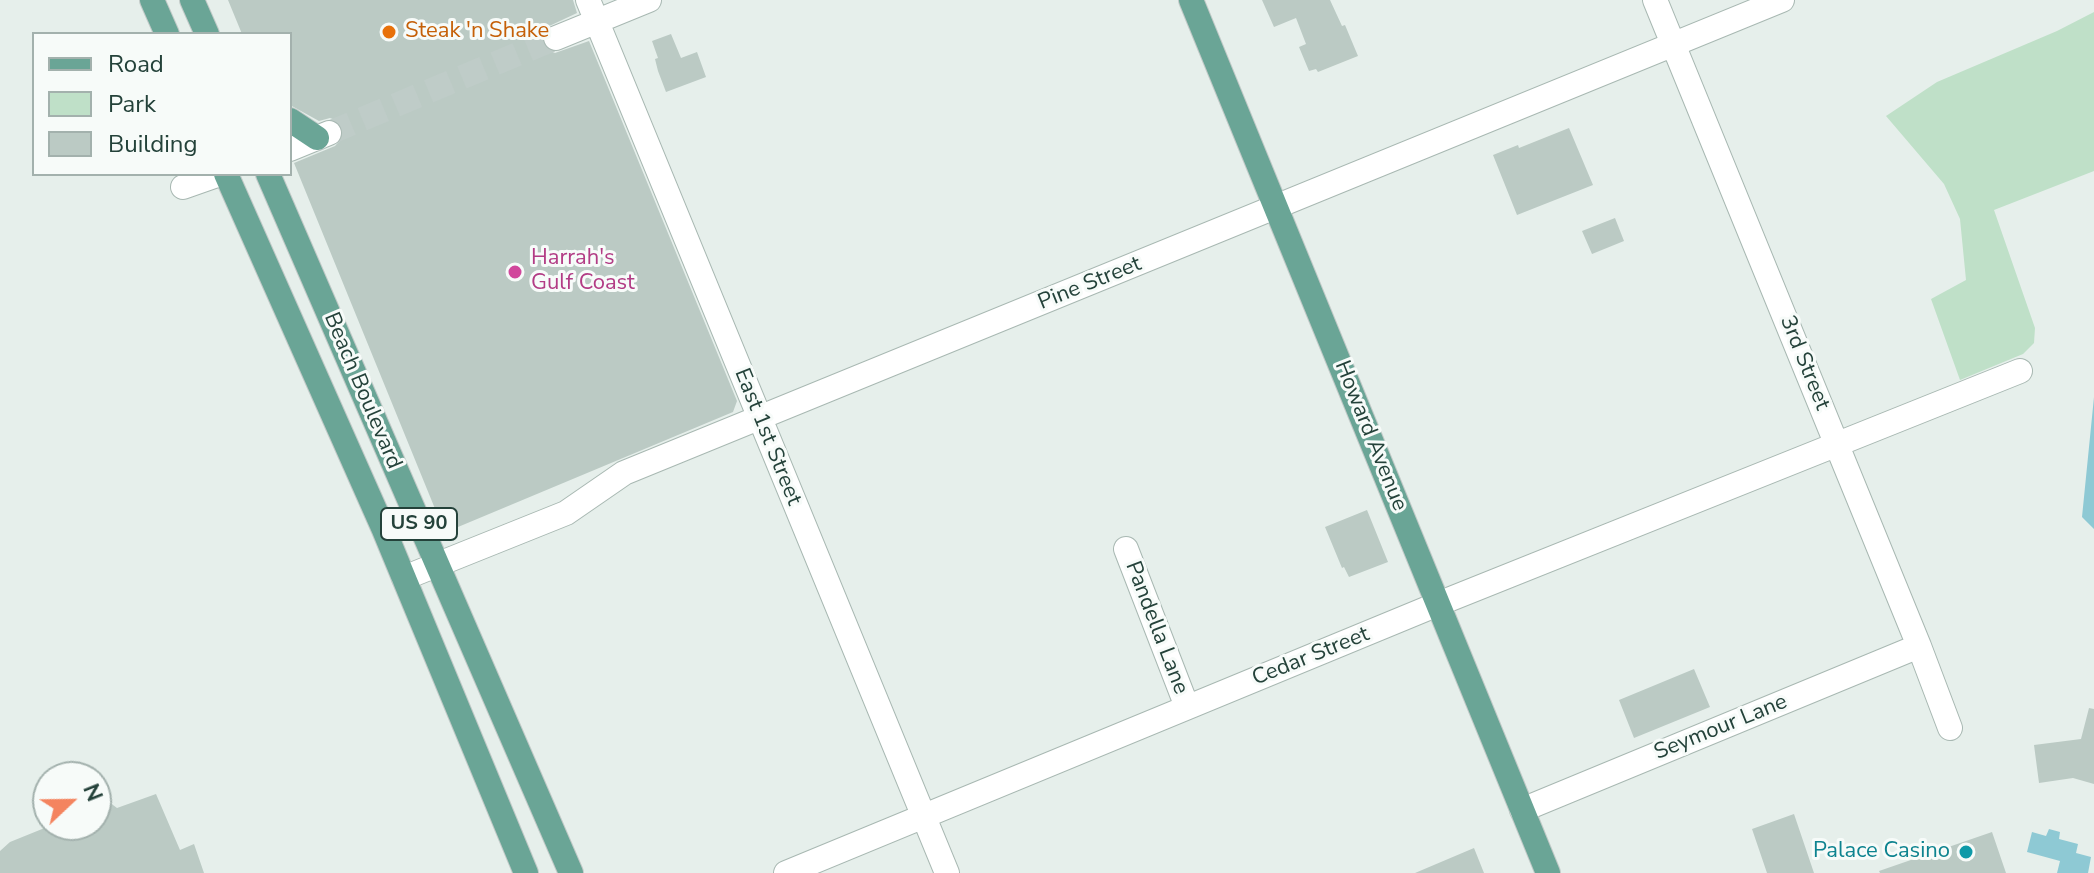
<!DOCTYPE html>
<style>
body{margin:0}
#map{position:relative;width:2094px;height:873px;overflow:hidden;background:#e6efeb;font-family:"Nunito Sans",sans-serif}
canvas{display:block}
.legend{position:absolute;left:32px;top:32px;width:260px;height:144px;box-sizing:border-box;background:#f7fbf9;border:2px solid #a3b1ad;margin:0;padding:10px 14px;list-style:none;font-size:24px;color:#24423a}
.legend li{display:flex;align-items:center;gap:16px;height:40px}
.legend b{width:40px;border:2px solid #a3b1ad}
.north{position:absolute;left:32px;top:761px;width:80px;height:80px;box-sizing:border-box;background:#f7fbf9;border:2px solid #a3b1ad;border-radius:50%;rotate:68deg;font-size:22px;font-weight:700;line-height:32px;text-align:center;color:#24423a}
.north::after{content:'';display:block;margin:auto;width:28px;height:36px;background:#f4845f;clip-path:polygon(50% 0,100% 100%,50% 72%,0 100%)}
</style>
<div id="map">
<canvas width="2094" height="873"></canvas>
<ul class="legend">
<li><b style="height:10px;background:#6aa596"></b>Road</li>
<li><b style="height:22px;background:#bfe0c8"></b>Park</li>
<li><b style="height:22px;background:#bbcac4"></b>Building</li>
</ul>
<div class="north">N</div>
</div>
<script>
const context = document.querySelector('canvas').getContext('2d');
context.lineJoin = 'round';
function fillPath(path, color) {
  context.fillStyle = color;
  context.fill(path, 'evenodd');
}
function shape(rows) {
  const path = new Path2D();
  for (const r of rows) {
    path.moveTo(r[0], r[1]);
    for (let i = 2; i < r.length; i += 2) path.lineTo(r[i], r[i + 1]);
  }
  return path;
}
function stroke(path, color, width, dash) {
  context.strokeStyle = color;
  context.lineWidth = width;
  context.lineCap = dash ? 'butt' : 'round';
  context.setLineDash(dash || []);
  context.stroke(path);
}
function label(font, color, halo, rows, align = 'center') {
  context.font = font + ' "Nunito Sans",sans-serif';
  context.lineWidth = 6;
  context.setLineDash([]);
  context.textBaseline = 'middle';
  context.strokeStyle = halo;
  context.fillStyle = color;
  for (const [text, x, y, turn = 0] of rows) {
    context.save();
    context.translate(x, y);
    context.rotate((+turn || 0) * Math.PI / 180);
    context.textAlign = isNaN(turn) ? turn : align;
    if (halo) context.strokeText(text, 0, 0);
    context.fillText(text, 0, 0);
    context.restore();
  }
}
const green = shape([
 [2094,12,2094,171,1994,210,2035,328,2034,343,2023,354,1960,380,1931,299,1966,280,1960,219,1944,184,1886,116,1937,82,2057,31]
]);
const water = shape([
 [2094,397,2094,529,2082,517],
 [2049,829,2060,832,2059,839,2078,844,2076,853,2091,857,2088,873,2057,873,2060,861,2027,852,2032,832,2046,836]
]);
const building = shape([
 [228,0,573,0,577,13,545,28,541,35,542,43,547,50,555,53,589,41,737,401,733,412,458,527,440,521,294,163,335,146,344,136,343,128,338,121,330,118,319,121,290,105,290,34,242,34],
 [1262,0,1330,0,1342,26,1345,25,1358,56,1318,72,1316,69,1309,71,1299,47,1306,44,1296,18,1274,27],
 [671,34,681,58,697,52,706,77,666,92,658,71,655,59,658,58,652,41],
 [1569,128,1593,185,1517,215,1493,155,1518,145,1519,148],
 [1615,218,1624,241,1592,254,1582,231],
 [1367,510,1388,562,1349,577,1344,567,1342,568,1325,527],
 [1694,669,1710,707,1634,738,1619,700],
 [2089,708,2094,709,2094,784,2073,778,2039,783,2034,745,2081,739],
 [156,794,180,850,194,844,204,873,0,873,0,851,10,842,52,825,96,825,96,807,109,802,117,808],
 [1794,814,1814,873,1767,873,1752,829],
 [1992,832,2006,873,1880,873,1879,871],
 [1474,848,1484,873,1415,873]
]);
const minorTunnel = shape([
 [329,133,556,38]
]);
const minor = shape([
 [588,0,947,873],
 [1655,0,1919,646,1950,728],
 [556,38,649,0],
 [290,149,329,133],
 [183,187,220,174],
 [1126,549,1187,707],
 [404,578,566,513,624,473,1782,0],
 [1522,810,1919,646],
 [786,873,1438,604,2020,371]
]);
const major = shape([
 [152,0,167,34],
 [192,0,207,34],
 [1191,0,1548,873],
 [290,120,317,138],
 [226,174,384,530,526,873],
 [268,174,571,873]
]);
const markers = [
 [389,32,8,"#e8710a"],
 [515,272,8,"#d1479c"],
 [1966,852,8,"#0f9aa8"]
];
const shields = [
 [419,524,76]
];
const shieldNames = [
 ["US 90",419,524]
];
const foodNames = [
 ["Steak 'n Shake",405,32]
];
const hotelNames = [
 ["Harrah's",531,259],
 ["Gulf Coast",531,284]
];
const streetNames = [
 ["Pine Street",1090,284,-22],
 ["3rd Street",1804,363,68],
 ["Beach Boulevard",362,391,67],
 ["Howard Avenue",1370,436,68],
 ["East 1st Street",767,437,68],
 ["Pandella Lane",1156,628,69],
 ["Cedar Street",1311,657,-22],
 ["Seymour Lane",1721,728,-22]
];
const cultureNames = [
 ["Palace Casino",1950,852]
];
fillPath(green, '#bfe0c8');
fillPath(water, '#8ec9d4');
fillPath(building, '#bbcac4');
stroke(minorTunnel, '#bfccc8', 24, [24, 12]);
stroke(minor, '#a8b8b2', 26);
stroke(major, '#c2cac8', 26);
stroke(minor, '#fff', 24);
stroke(major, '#6aa596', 24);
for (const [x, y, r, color] of markers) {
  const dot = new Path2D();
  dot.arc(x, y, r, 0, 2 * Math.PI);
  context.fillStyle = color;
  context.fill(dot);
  stroke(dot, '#f7fbf9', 3);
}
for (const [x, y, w] of shields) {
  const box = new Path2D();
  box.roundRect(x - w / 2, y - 16, w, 32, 6);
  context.fillStyle = '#f7fbf9';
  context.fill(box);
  stroke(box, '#24423a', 2);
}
label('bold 20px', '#24423a', null, shieldNames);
label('22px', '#c56008', '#f7fbf9', foodNames, 'left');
label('22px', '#b23c85', '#f7fbf9', hotelNames, 'left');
label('22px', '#24423a', '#f7fbf9', streetNames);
label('22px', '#0d838f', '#f7fbf9', cultureNames, 'right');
</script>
